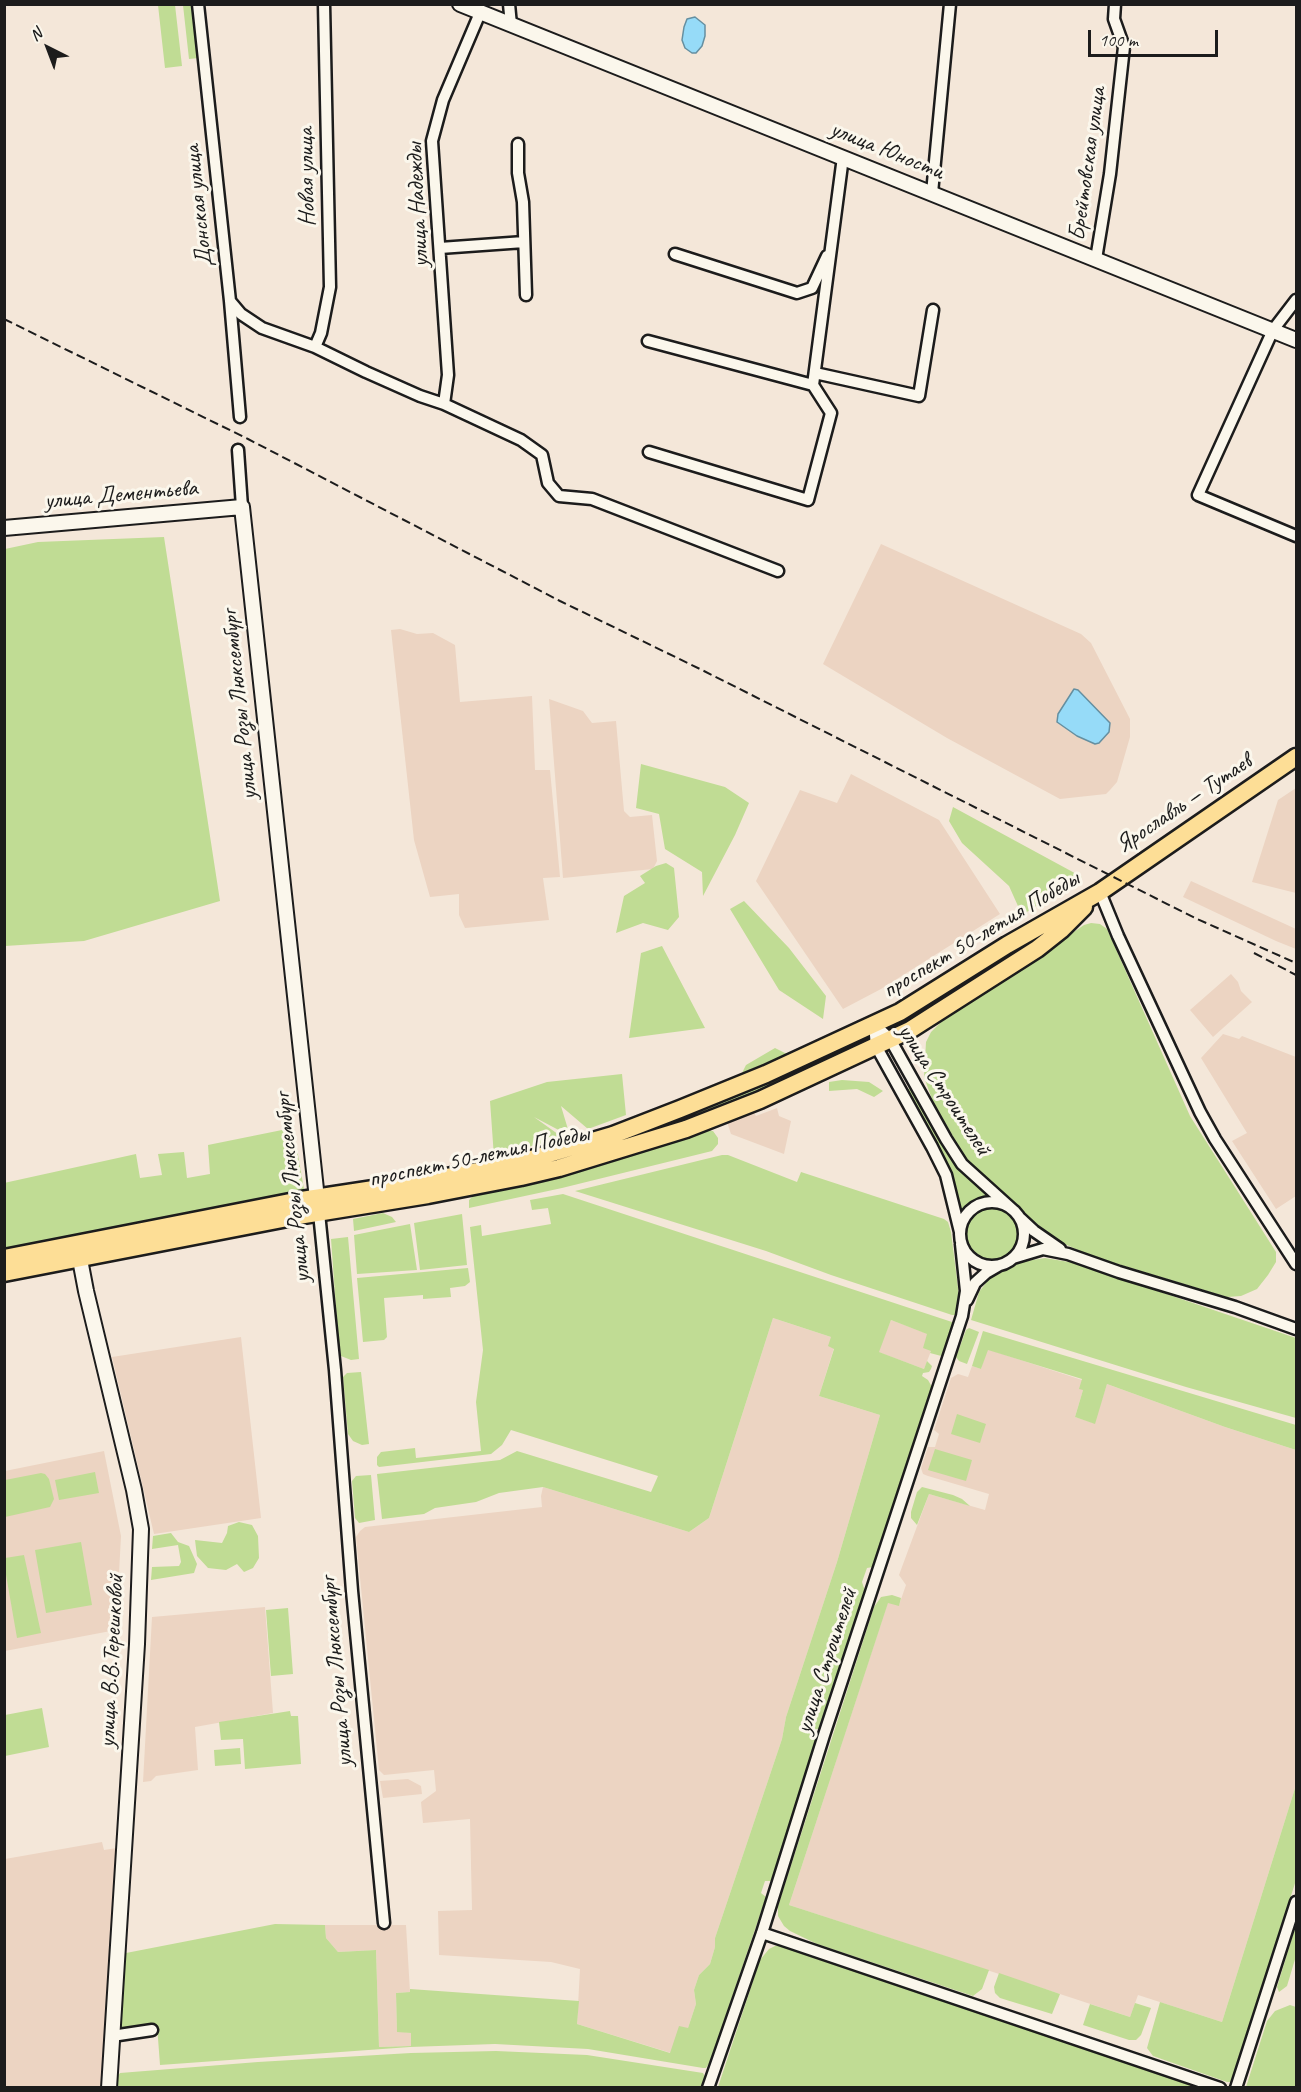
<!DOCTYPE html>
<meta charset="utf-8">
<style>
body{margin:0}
#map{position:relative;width:1301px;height:2092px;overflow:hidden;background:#f4e7d9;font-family:Caveat,sans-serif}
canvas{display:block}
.frame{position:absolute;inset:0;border:6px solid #1c1c1c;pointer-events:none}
.north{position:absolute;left:18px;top:18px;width:60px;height:60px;-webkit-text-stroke:4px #fbf7ec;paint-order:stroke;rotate:318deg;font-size:16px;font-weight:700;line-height:24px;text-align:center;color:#1c1c1c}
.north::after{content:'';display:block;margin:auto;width:21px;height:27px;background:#1c1c1c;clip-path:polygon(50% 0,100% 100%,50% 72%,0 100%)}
.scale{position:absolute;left:1088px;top:30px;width:130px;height:27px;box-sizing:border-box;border:3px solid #1c1c1c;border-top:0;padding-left:8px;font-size:18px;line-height:21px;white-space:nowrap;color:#1c1c1c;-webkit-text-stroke:4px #fbf7ec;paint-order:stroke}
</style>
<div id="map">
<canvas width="1301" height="2092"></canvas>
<div class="frame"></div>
<div class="north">N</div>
<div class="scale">100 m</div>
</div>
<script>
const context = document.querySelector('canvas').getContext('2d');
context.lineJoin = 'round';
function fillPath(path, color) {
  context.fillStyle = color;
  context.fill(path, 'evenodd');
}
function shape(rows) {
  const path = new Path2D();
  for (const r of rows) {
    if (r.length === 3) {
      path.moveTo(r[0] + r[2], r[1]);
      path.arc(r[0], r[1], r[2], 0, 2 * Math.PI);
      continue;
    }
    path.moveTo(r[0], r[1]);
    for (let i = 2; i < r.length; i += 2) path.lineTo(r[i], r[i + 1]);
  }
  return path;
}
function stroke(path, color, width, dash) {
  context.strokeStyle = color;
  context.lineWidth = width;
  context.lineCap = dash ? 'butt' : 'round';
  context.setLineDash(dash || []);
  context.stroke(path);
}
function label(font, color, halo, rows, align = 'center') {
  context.font = font + ' Caveat,sans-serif';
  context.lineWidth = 6;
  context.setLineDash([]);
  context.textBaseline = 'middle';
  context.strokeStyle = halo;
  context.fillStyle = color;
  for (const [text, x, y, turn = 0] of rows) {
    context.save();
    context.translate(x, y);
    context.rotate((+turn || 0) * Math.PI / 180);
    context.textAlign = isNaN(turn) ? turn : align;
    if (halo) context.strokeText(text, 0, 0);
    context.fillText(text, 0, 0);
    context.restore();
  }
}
const built = shape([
 [881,544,1081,634,1091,643,1130,719,1130,737,1117,782,1110,790,1106,794,1060,799,947,738,823,664],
 [400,629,417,634,433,633,455,645,460,702,532,696,535,770,550,770,560,877,543,878,549,920,465,928,459,915,459,894,430,897,414,840,391,630],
 [549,699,583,711,592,723,616,721,624,811,630,817,652,815,657,861,653,869,563,878],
 [851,774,939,820,1000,914,881,989,843,1009,756,881,800,790,837,803],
 [1296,788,1296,893,1252,882,1278,800],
 [1191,881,1296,929,1296,949,1276,941,1183,897],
 [1231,974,1238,982,1241,991,1252,1002,1213,1037,1190,1010],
 [1223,1034,1239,1039,1242,1036,1296,1057,1296,1196,1276,1209,1232,1141,1247,1133,1201,1058],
 [777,1108,779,1116,791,1121,784,1154,731,1134,727,1122,753,1111,756,1116],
 [773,1318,831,1337,834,1348,819,1396,880,1415,837,1562,786,1717,782,1739,715,1938,715,1947,710,1964,699,1975,694,1990,696,2004,688,2028,671,2053,577,2024,580,1969,551,1962,439,1955,438,1911,472,1910,470,1819,423,1823,421,1802,436,1791,434,1770,384,1775,379,1770,356,1537,360,1531,365,1527,542,1507,541,1496,543,1487,689,1532,709,1518],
 [891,1320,928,1334,931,1351,924,1369,878,1352],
 [241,1337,261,1518,154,1534,112,1357],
 [987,1349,1082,1380,1083,1390,1075,1417,1094,1423,1107,1384,1225,1427,1296,1450,1296,1785,1222,2022,1138,1995,1130,2017,789,1905,888,1602,899,1605,906,1585,899,1575,929,1494,985,1510,989,1494,928,1476,923,1474,921,1468,928,1447,935,1447,939,1434,934,1430,951,1378,958,1374,968,1377,972,1366,981,1369],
 [104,1451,121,1536,116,1630,5,1651,5,1471],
 [265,1607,273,1713,195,1727,198,1770,156,1776,151,1781,143,1782,152,1617],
 [408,1779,421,1786,422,1794,383,1798,380,1781],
 [102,1842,104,1850,117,1848,103,2087,5,2088,5,1859],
 [325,1925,406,1925,410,1992,396,1993,397,2031,412,2033,411,2046,379,2047,376,1950,338,1952,326,1938]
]);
const green = shape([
 [158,5,175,5,182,66,165,68],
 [183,5,194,5,199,58,189,59],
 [164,537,220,901,84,941,5,946,5,549,38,542],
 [641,764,725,787,749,803,735,835,703,896,702,872,665,849,659,814,636,808],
 [953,807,1082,877,1022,915,1009,886,962,843,949,821],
 [666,863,674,868,679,917,668,930,643,923,616,933,624,896,645,883,640,876,656,866],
 [744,901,789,948,826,996,823,1019,779,990,730,909],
 [1091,923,1100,924,1107,929,1190,1116,1276,1252,1276,1262,1268,1275,1257,1289,1241,1296,1227,1297,1091,1256,1058,1241,1021,1211,966,1159,933,1102,924,1077,926,1042,931,1032,941,1022,1084,925],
 [1045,929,1048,932,929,1010,902,1024,900,1021,904,1018],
 [662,946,705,1028,629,1038,641,953],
 [850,1044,853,1049,725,1106,616,1145,432,1185,683,1117],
 [775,1048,787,1054,742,1073,746,1065],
 [622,1074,626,1115,588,1129,561,1106,570,1136,534,1117,562,1137,494,1157,490,1101,547,1082],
 [842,1080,869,1082,883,1091,874,1097,857,1089,829,1091,829,1082],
 [912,1087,956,1165,989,1197,971,1205,962,1215,957,1191,949,1169,906,1090],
 [287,1129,294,1132,305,1195,5,1253,4,1183,136,1154,140,1178,162,1175,158,1154,184,1152,187,1178,210,1174,208,1145],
 [705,1131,713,1131,718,1138,718,1144,712,1151,562,1188,469,1208,469,1200,475,1194,560,1173],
 [722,1155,728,1155,797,1182,801,1172,944,1219,948,1222,951,1232,960,1303,956,1315,952,1315,831,1275,766,1251,575,1191],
 [563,1194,955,1323,945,1357,930,1353,931,1351,923,1348,927,1334,891,1320,879,1352,924,1369,927,1361,932,1366,931,1369,929,1372,923,1373,922,1376,928,1380,932,1387,876,1562,873,1567,867,1568,862,1582,865,1591,821,1729,816,1729,814,1734,817,1737,771,1881,765,1881,761,1893,766,1897,710,2062,706,2068,703,2068,588,2049,495,2044,410,2047,160,2065,157,2025,117,2032,124,1958,126,1953,275,1924,325,1925,326,1938,338,1952,376,1950,379,2047,411,2046,411,2033,397,2032,396,1993,410,1992,410,1989,579,2001,577,2024,670,2053,679,2026,688,2028,696,2004,694,1990,699,1975,710,1964,715,1947,715,1938,782,1739,786,1717,837,1562,880,1415,819,1396,834,1349,828,1346,831,1337,773,1318,709,1518,689,1532,543,1487,499,1493,476,1502,435,1508,424,1514,382,1519,377,1474,500,1460,517,1451,651,1492,658,1476,511,1430,502,1445,491,1454,379,1467,377,1465,377,1457,381,1452,415,1448,416,1458,481,1451,476,1402,483,1350,470,1227,481,1225,482,1236,551,1224,548,1208,532,1210,530,1200],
 [992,1234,26],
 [383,1213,392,1217,396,1222,354,1231,353,1219],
 [462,1214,467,1265,420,1270,414,1223],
 [410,1224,417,1270,357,1274,354,1235],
 [348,1237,359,1359,351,1360,341,1356,339,1350,331,1239],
 [1045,1258,1075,1263,1296,1338,1296,1418,1186,1387,971,1320,979,1292,989,1279,1020,1262],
 [468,1268,470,1282,465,1286,450,1288,451,1297,423,1299,423,1295,384,1298,387,1337,384,1340,363,1342,357,1278],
 [969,1328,979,1332,967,1364,959,1361,956,1357,966,1330],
 [983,1331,1296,1425,1296,1450,1225,1427,1107,1384,1095,1424,1075,1417,1083,1390,1079,1389,1082,1379,988,1350,981,1369,972,1366],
 [361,1372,369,1444,362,1445,353,1441,348,1434,343,1377,347,1373],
 [957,1414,986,1424,980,1443,951,1434],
 [935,1449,972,1460,966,1481,928,1470],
 [95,1472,99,1493,59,1500,55,1480],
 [41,1473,45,1474,49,1479,54,1499,50,1507,5,1517,5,1480],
 [371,1475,375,1520,359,1523,355,1518,352,1481,356,1476],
 [922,1487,953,1495,962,1499,970,1506,929,1494,917,1525,911,1518,911,1512,917,1492],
 [239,1522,252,1525,258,1536,259,1558,253,1568,244,1572,237,1564,226,1570,208,1568,197,1556,195,1540,222,1543,227,1533,228,1526],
 [171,1533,178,1542,189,1546,197,1564,194,1573,151,1580,152,1567,179,1566,181,1562,178,1545,152,1549,153,1536],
 [81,1542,92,1605,46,1613,35,1550],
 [24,1555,41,1633,17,1638,5,1569,5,1558],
 [892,1595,901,1598,899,1606,888,1603,789,1905,989,1970,982,1989,973,1996,817,1944,790,1931,784,1926,778,1916,778,1906,874,1607,881,1597],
 [288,1608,293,1674,271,1676,266,1610],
 [42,1708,49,1747,5,1756,5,1715],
 [290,1711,291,1716,298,1716,301,1764,245,1769,243,1739,221,1740,219,1722],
 [240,1748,241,1764,215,1766,214,1750],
 [1296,1785,1296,1880,1233,2080,1232,2082,1227,2082,1153,2056,1147,2048,1160,2002,1222,2022],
 [1296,1925,1296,1956,1287,1986,1279,1992,1277,1987],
 [775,1946,780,1946,1200,2087,718,2087,760,1960,769,1949],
 [999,1973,1060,1994,1052,2014,1000,1998,995,1993,994,1987],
 [1135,2003,1151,2008,1141,2035,1136,2040,1129,2040,1083,2025,1090,2004,1130,2017],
 [1290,2005,1296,2007,1296,2087,1246,2087,1267,2021,1275,2011],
 [496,2051,587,2055,703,2073,705,2077,702,2088,117,2087,117,2077,120,2073,258,2062,411,2053]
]);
const water = shape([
 [695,17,705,25,705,36,702,46,696,53,692,53,685,48,682,40,684,27,687,19,695,17],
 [1074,689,1078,690,1110,723,1109,732,1099,743,1095,744,1077,736,1057,722,1058,714,1074,689]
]);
const minor = shape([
 [198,4,230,301,240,417],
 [509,4,511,25],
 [518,144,518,173,523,202,526,295],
 [932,193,950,4],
 [440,248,524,242],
 [675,254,797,293,812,288,827,256],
 [1096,259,1110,174,1124,47,1114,19,1115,4],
 [1296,300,1273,330,1198,495,1296,536],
 [230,301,241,314,262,328,315,347,366,372,420,396,444,404,521,440,542,455,548,483,559,496,592,499,778,571],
 [648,341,813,385],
 [315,347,321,333,330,287,324,4],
 [815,373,919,396,933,310],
 [444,404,448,375,432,141,443,100,480,13],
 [238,450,242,507],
 [649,452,808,500,831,413,813,385,843,157],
 [1100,892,1118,936,1200,1112,1215,1139,1296,1264],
 [874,1024,890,1039,946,1139,962,1164,1013,1210],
 [874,1024,876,1046,932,1147,946,1175,960,1232],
 [992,1234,32],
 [319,1213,335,1370,352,1591,384,1923],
 [1020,1218,1034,1231,1060,1249],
 [1013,1258,1043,1249,1068,1254,1119,1272,1235,1307,1296,1329],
 [967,1300,975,1283,986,1273,998,1266],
 [762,1933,1220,2088],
 [112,2036,152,2030],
 [708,2088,762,1933,824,1735,962,1316,966,1291,961,1244],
 [1236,2088,1296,1902]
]);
const tertiary = shape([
 [460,4,1296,340],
 [4,528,242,507,318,1208],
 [78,1249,86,1291,134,1490,141,1529,137,1644,109,2088]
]);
const primary = shape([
 [4,1258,295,1201,426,1181,518,1163,613,1135,680,1109,766,1074,900,1012,1007,945,1100,892,1296,757],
 [4,1273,298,1216,428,1195,521,1177,559,1168,686,1129,760,1100,910,1030,1037,949,1061,930,1084,907]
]);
const rail = shape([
 [4,319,248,439,560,601,700,669,1195,918,1296,963],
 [1254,953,1296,975]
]);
const streetNames = [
 ["улица Юности",887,151,22],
 ["Брейтовская улица",1088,164,-82],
 ["Новая улица",307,177,-91],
 ["улица Надежды",418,205,-93],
 ["Донская улица",199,206,-96],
 ["улица Дементьева",121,495,-5],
 ["улица Розы Люксембург",240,705,-96],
 ["Ярославль — Тутаев",1184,804,-34],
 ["проспект 50-летия Победы",981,935,-31],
 ["улица Строителей",944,1090,57],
 ["проспект 50-летия Победы",479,1157,-12],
 ["улица Розы Люксембург",293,1188,-96],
 ["улица В.В.Терешковой",112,1661,-87],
 ["улица Строителей",827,1661,-72],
 ["улица Розы Люксембург",337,1672,-95]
];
fillPath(built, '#ecd4c2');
fillPath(green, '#c0dc94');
fillPath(water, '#96dbf8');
stroke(water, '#658fa0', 1.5);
stroke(minor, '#1c1c1c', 15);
stroke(tertiary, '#1c1c1c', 18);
stroke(primary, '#1c1c1c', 21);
stroke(minor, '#fbf7ec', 10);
stroke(tertiary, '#fbf7ec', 14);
stroke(primary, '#fdde96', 16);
stroke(rail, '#1c1c1c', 2, [9, 4.5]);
label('24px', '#1c1c1c', '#fbf7ec', streetNames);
</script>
